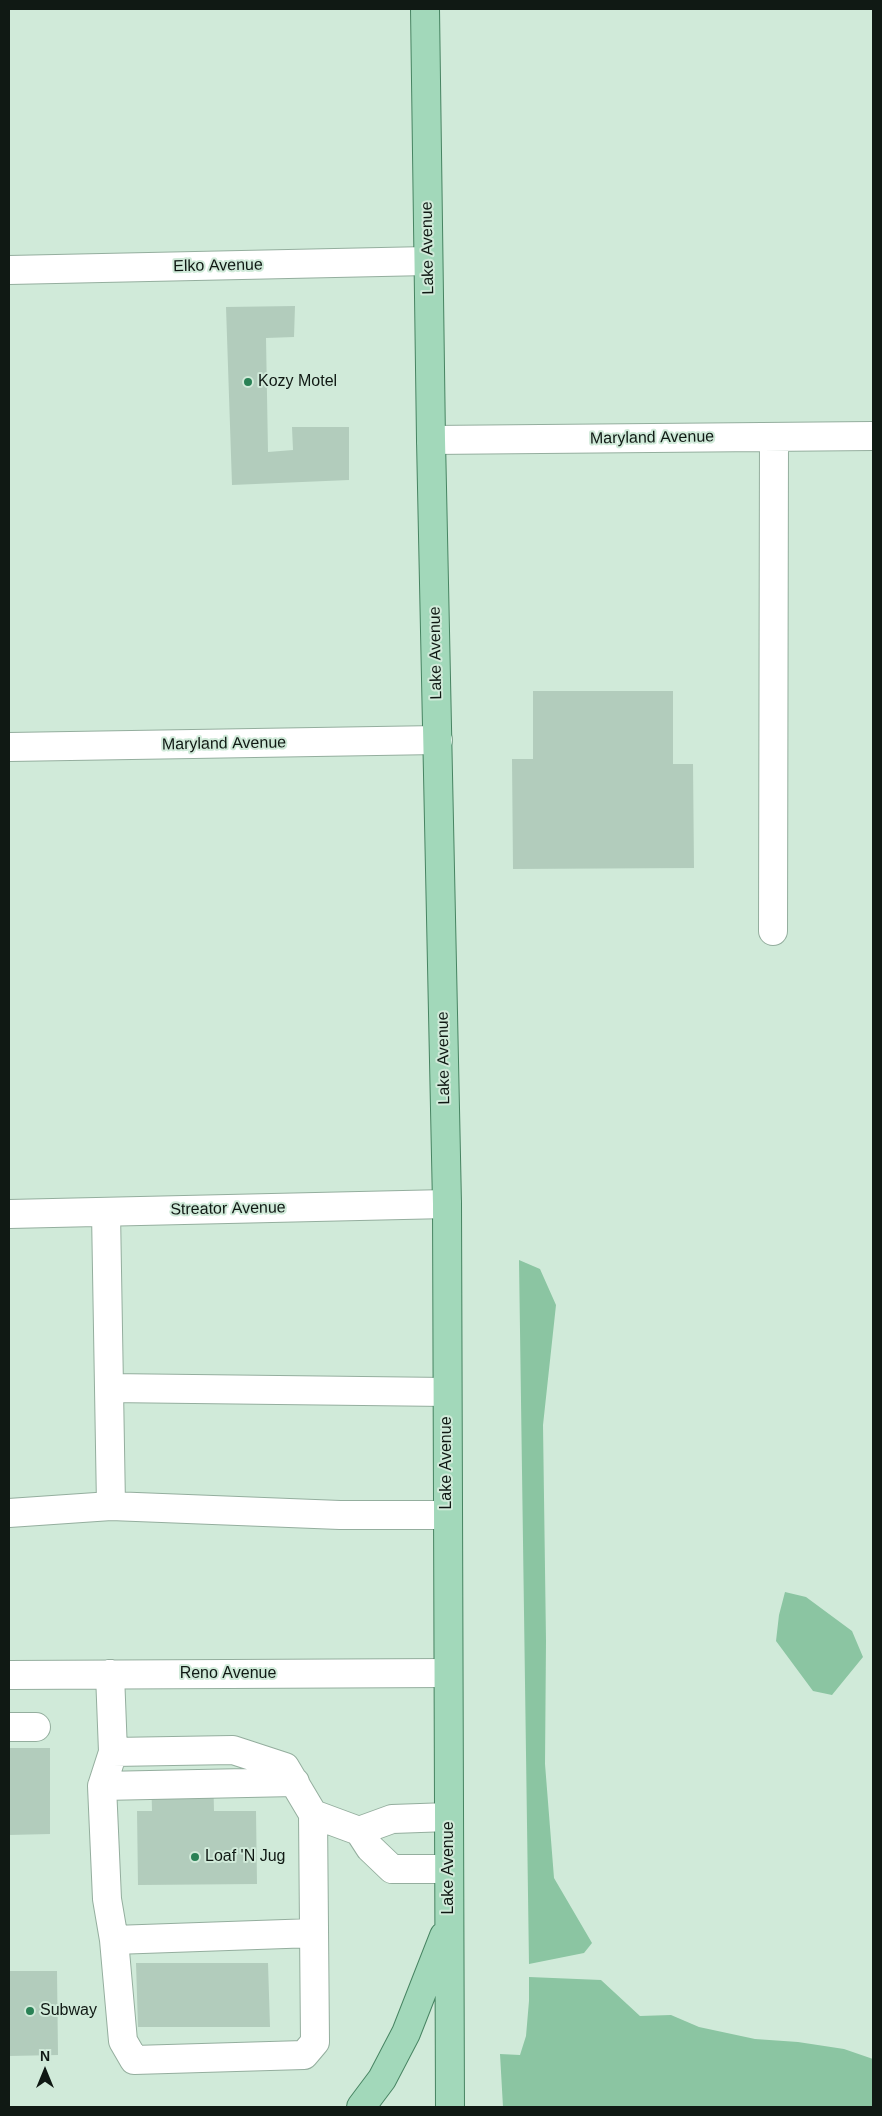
<!DOCTYPE html>
<style>
body{margin:0}
#map{position:relative;width:882px;height:2116px;overflow:hidden;background:#d0ead9;font-family:Helvetica,sans-serif}
canvas{display:block}
.frame{position:absolute;inset:0;border:10px solid #101914;pointer-events:none}
.north{position:absolute;left:20px;top:2046px;width:50px;height:50px;-webkit-text-stroke:4px #d0ead9;paint-order:stroke;rotate:0deg;font-size:14px;font-weight:700;line-height:20px;text-align:center;color:#101914}
.north::after{content:'';display:block;margin:auto;width:18px;height:22px;background:#101914;clip-path:polygon(50% 0,100% 100%,50% 72%,0 100%)}
</style>
<div id="map">
<canvas width="882" height="2116"></canvas>
<div class="frame"></div>
<div class="north">N</div>
</div>
<script>
const context = document.querySelector('canvas').getContext('2d');
context.lineJoin = 'round';
function fillPath(path, color) {
  context.fillStyle = color;
  context.fill(path, 'evenodd');
}
function shape(rows) {
  const path = new Path2D();
  for (const r of rows) {
    path.moveTo(r[0], r[1]);
    for (let i = 2; i < r.length; i += 2) path.lineTo(r[i], r[i + 1]);
  }
  return path;
}
function stroke(path, color, width, dash) {
  context.strokeStyle = color;
  context.lineWidth = width;
  context.lineCap = dash ? 'butt' : 'round';
  context.setLineDash(dash || []);
  context.stroke(path);
}
function label(font, color, halo, rows, align = 'center') {
  context.font = font + ' Helvetica,sans-serif';
  context.lineWidth = 4;
  context.setLineDash([]);
  context.textBaseline = 'middle';
  context.strokeStyle = halo;
  context.fillStyle = color;
  for (const [text, x, y, turn = 0] of rows) {
    context.save();
    context.translate(x, y);
    context.rotate((+turn || 0) * Math.PI / 180);
    context.textAlign = isNaN(turn) ? turn : align;
    if (halo) context.strokeText(text, 0, 0);
    context.fillText(text, 0, 0);
    context.restore();
  }
}
const green = shape([
 [519,1260,540,1269,556,1305,543,1425,546,1641,545,1764,554,1878,592,1943,584,1953,529,1964],
 [785,1592,806,1597,852,1631,863,1657,832,1695,813,1691,776,1641,779,1615],
 [529,1977,601,1980,640,2016,671,2015,699,2027,755,2039,798,2042,844,2049,873,2059,873,2107,503,2107,500,2054,520,2055,526,2036,529,2001]
]);
const building = shape([
 [295,306,294,337,266,338,268,452,293,450,292,427,349,427,349,480,232,485,226,307],
 [533,691,673,691,673,764,693,764,694,868,513,869,512,759,533,759],
 [9,1748,50,1748,50,1834,9,1835],
 [151,1770,213,1770,214,1811,256,1811,257,1884,138,1885,137,1811,152,1811],
 [136,1963,268,1963,270,2027,138,2027],
 [9,1971,57,1971,58,2055,9,2056]
]);
const minor = shape([
 [9,270,428,261],
 [431,440,873,436],
 [9,747,438,740],
 [773,931,774,437],
 [106,1212,111,1506,340,1515,447,1515],
 [9,1214,447,1204],
 [109,1388,447,1392],
 [9,1513,111,1506],
 [110,1674,113,1752,233,1750,285,1767,313,1814,359,1831],
 [9,1675,447,1673],
 [9,1727,36,1727],
 [113,1752,102,1786,107,1899,114,1940,123,2041,134,2060,304,2055,315,2042,313,1814],
 [102,1786,295,1782],
 [449,1817,392,1819,359,1831,370,1848,392,1869,449,1869],
 [114,1940,314,1933]
]);
const major = shape([
 [425,9,431,440,447,1204,450,2107],
 [361,2107,382,2079,406,2033,444,1936]
]);
const markers = [
 [248,382,5,"#298155"],
 [195,1857,5,"#298155"],
 [30,2011,5,"#298155"]
];
const streetNames = [
 ["Lake Avenue",428,248,-91],
 ["Elko Avenue",218,266,-1],
 ["Maryland Avenue",652,438,-1],
 ["Lake Avenue",436,653,-91],
 ["Maryland Avenue",224,744,-1],
 ["Lake Avenue",444,1058,-91],
 ["Streator Avenue",228,1209,-1],
 ["Lake Avenue",447,1463,-90],
 ["Reno Avenue",228,1674],
 ["Lake Avenue",449,1868,-90]
];
const poiNames = [
 ["Kozy Motel",258,382],
 ["Loaf 'N Jug",205,1857],
 ["Subway",40,2011]
];
fillPath(green, '#8bc5a2');
fillPath(building, '#b2ccbc');
stroke(minor, '#94ae9e', 30);
stroke(major, '#478462', 30);
stroke(minor, '#fff', 28);
stroke(major, '#a2d8ba', 28);
for (const [x, y, r, color] of markers) {
  const dot = new Path2D();
  dot.arc(x, y, r, 0, 2 * Math.PI);
  context.fillStyle = color;
  context.fill(dot);
  stroke(dot, '#d0ead9', 2);
}
label('16px', '#101914', '#d0ead9', streetNames);
label('16px', '#101914', '#d0ead9', poiNames, 'left');
</script>
